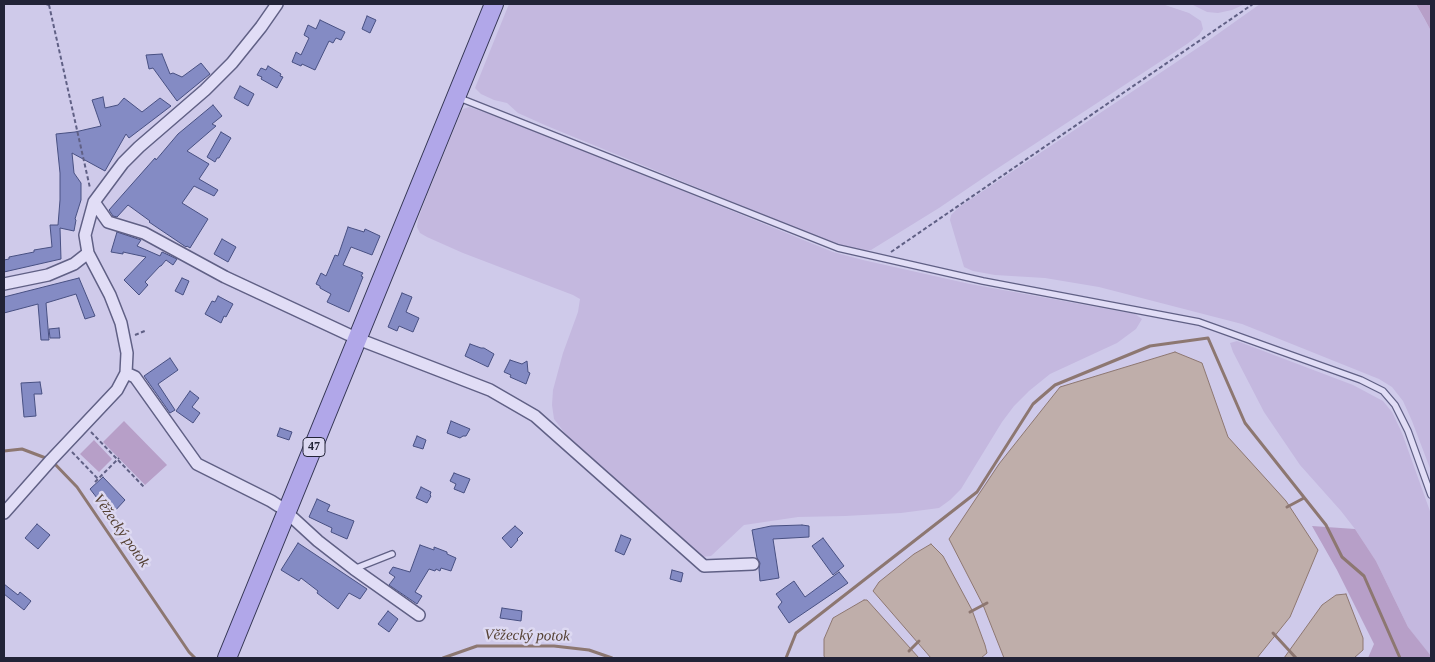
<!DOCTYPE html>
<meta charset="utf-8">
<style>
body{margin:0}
#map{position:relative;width:1435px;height:662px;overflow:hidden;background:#cfcaea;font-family:Georgia,serif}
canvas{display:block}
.frame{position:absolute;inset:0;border:5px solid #222337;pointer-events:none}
</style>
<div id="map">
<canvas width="1435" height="662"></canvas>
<div class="frame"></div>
</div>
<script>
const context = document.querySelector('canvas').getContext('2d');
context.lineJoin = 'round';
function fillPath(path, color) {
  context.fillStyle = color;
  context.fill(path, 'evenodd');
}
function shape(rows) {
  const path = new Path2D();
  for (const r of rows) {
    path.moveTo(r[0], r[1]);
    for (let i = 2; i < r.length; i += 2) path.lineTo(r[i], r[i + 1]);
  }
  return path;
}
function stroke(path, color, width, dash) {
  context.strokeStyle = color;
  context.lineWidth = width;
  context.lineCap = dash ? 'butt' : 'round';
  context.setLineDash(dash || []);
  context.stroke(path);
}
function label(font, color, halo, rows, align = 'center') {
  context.font = font + ' Georgia,serif';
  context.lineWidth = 5;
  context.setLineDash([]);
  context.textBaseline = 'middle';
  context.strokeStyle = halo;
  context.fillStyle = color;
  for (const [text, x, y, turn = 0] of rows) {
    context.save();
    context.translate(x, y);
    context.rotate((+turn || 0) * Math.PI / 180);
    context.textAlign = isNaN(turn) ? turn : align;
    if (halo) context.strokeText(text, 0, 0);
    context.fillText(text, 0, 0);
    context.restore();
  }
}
const farmland = shape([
 [509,4,1162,4,1189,13,1201,21,1203,29,1199,35,1187,44,992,172,939,208,871,250,861,251,845,247,806,232,547,126,518,113,507,103,494,100,481,94,475,88],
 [1191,4,1245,4,1232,10,1218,13,1207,12],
 [1260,4,1416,4,1431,31,1431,471,1412,421,1403,401,1392,387,1379,379,1242,324,1099,287,1045,278,995,275,973,271,964,267,950,220,951,215,959,207,1205,43],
 [469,107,516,123,833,252,863,260,970,284,1135,314,1142,319,1136,329,1117,343,1050,374,1029,391,1014,406,1002,422,961,489,950,500,939,508,901,513,845,516,798,517,744,525,711,556,702,557,613,480,567,436,554,419,552,405,553,390,563,353,578,312,580,299,573,295,463,253,427,237,420,233,417,227,418,219,427,195,461,112,463,109],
 [1237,341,1353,385,1383,401,1392,412,1402,433,1431,514,1431,657,1408,627,1376,561,1355,529,1341,511,1300,465,1264,412,1233,352,1230,343]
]);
const green = shape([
 [1416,4,1431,4,1431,31,1424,18],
 [124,421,167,465,145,485,103,442],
 [94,440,112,459,99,472,80,454],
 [1312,526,1355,529,1376,561,1408,627,1431,656,1431,658,1368,658,1374,644,1337,570]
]);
const water = shape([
 [1175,352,1202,363,1228,437,1286,501,1318,550,1290,617,1257,658,1004,658,983,605,949,539,999,464,1060,387,1175,352],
 [931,544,943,556,972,610,985,645,987,653,981,658,931,658,873,591,879,582,914,554,931,544],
 [1346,594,1363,638,1363,650,1354,658,1284,658,1322,605,1336,595,1346,594],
 [864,600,867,600,919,658,825,658,824,656,824,639,833,618,864,600]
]);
const stream = shape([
 [4,451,22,449,51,460,77,487,189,652,195,658],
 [1287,507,1304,498],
 [970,612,987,603],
 [1273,633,1296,658],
 [909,651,919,641],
 [443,658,477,646,554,646,589,650,612,658],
 [786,658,796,633,977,492,1033,404,1055,385,1150,346,1208,338,1245,423,1326,525,1342,557,1364,576,1400,658]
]);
const building = shape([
 [367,16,376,20,370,33,362,29,367,16],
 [320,20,345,32,341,40,336,38,333,43,329,41,315,70,302,64,301,66,292,62,296,52,301,55,309,38,304,35,308,25,316,29,320,20],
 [162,54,170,74,173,73,182,77,201,63,210,74,177,101,153,68,149,69,146,55,162,54],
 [268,66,281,74,280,76,283,77,277,88,261,79,262,77,257,75,261,68,266,70,268,66],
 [240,86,254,94,248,106,234,98,240,86],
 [103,97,105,108,118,105,124,98,142,112,160,98,171,106,129,138,126,134,105,171,72,153,74,173,81,183,81,200,75,219,76,220,74,231,60,228,61,259,4,272,4,260,9,259,9,257,34,252,34,250,52,247,50,225,58,225,60,200,60,173,56,134,75,132,101,126,92,100,103,97],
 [213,105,222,116,212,124,216,126,187,151,209,164,199,179,218,190,214,196,194,186,182,203,208,219,190,248,187,246,186,247,149,222,150,221,128,205,117,217,113,216,109,210,155,158,156,160,178,134,213,105],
 [221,132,231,138,219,158,217,158,215,162,207,157,221,132],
 [348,227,364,232,365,229,380,236,372,255,351,247,343,265,363,273,361,276,363,277,349,312,327,302,331,294,320,288,320,286,316,284,321,273,326,276,335,255,338,256,348,227],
 [117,232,141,240,137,246,160,256,162,252,177,259,173,265,166,260,161,266,160,266,145,282,148,285,139,295,124,280,146,257,123,252,123,254,111,252,117,232],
 [222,239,236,247,228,262,214,254,222,239],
 [79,278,95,316,85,319,76,294,46,303,49,340,41,340,38,304,4,313,4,297,79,278],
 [182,278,189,281,183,295,175,291,182,278],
 [402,293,412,297,406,312,419,318,413,332,399,326,397,331,388,327,402,293],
 [218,296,233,304,226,317,224,316,221,323,205,314,212,301,215,302,218,296],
 [59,328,60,338,50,338,49,329,59,328],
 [470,344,481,348,484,348,494,354,488,367,465,356,470,344],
 [170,358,178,370,158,384,175,410,170,413,144,376,170,358],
 [510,360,522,364,527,361,528,372,530,373,526,384,510,377,511,375,504,372,510,360],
 [40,382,42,394,34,394,36,416,24,417,21,383,40,382],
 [190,391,199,398,192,407,200,413,193,423,176,411,190,391],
 [451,421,470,429,466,436,463,436,460,438,447,433,451,421],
 [280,428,292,432,289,440,277,436,280,428],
 [417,436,426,440,423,449,413,446,417,436],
 [454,473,470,479,464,493,454,489,456,484,450,481,454,473],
 [103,477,125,500,113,513,97,498,90,489,103,477],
 [421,487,431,492,430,495,431,496,427,503,416,498,421,487],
 [317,499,330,505,327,511,354,521,347,539,331,532,332,528,309,517,317,499],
 [37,524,50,535,38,549,25,538,37,524],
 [802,525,809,526,809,537,773,539,779,578,760,581,759,569,760,563,757,558,752,530,771,526,802,525],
 [515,526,523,533,517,539,518,540,511,548,502,538,515,526],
 [621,535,631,539,624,555,615,551,621,535],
 [823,538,844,566,833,575,812,546,823,538],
 [298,543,367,589,360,599,349,593,338,609,317,593,318,591,301,578,299,581,281,570,298,543],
 [420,545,434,550,434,547,447,552,447,554,456,558,451,571,441,568,440,571,436,569,435,571,429,569,415,592,422,596,417,604,389,585,395,577,389,573,393,567,410,572,420,545],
 [672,570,683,573,681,582,670,579,672,570],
 [839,572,848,583,789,623,778,607,782,602,776,594,794,581,805,597,839,572],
 [4,584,18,595,20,592,31,601,24,610,4,594,4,584],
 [502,608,522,611,521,621,500,618,502,608],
 [388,611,398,619,389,632,378,624,388,611]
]);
const path = shape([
 [46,4,49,5,52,4],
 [49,5,90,188],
 [891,252,1253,4],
 [135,335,147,330],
 [91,432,144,487],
 [72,452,99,480],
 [95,482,119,458]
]);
const service = shape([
 [457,97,838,248,983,281,1199,322,1361,380,1383,391,1395,405,1408,431,1431,495],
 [354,569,392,554]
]);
const minor = shape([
 [94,202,108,222,144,233,225,277,358,339,490,390,535,416,704,566,753,564],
 [4,284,48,275,74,264,88,253],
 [126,373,135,377,197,464,271,501,282,508,318,541,354,569,419,615],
 [4,513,51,460,117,390,126,373,127,353,121,323,110,295,88,253,85,235,94,202,123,163,139,147,205,90,232,63,261,27,277,4]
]);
const primary = shape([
 [227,658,494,4]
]);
const shields = [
 [314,447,22]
];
const shieldNames = [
 ["47",314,447]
];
const waterNames = [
 ["Věžecký potok",121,531,55],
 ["Věžecký potok",527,636,1]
];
fillPath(farmland, '#c4b8df');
fillPath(green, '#b79fc8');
fillPath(water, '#bfaeaa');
stroke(water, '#8d7771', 1);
stroke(stream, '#8d7771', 3);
fillPath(building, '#848bc4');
stroke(building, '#485082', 1);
stroke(service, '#606085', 8);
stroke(minor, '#606085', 14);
stroke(primary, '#343654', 20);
stroke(path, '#606085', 2, [4, 2.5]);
stroke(service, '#e1ddf6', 5.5);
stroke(minor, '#e1ddf6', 11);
stroke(primary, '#b1a7e9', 18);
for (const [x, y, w] of shields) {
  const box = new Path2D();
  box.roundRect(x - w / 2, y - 9.5, w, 19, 4);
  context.fillStyle = '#ddd9f2';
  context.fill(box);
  stroke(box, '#222337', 1);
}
label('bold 12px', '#222337', null, shieldNames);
label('italic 15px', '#554133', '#ddd9f2', waterNames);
</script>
